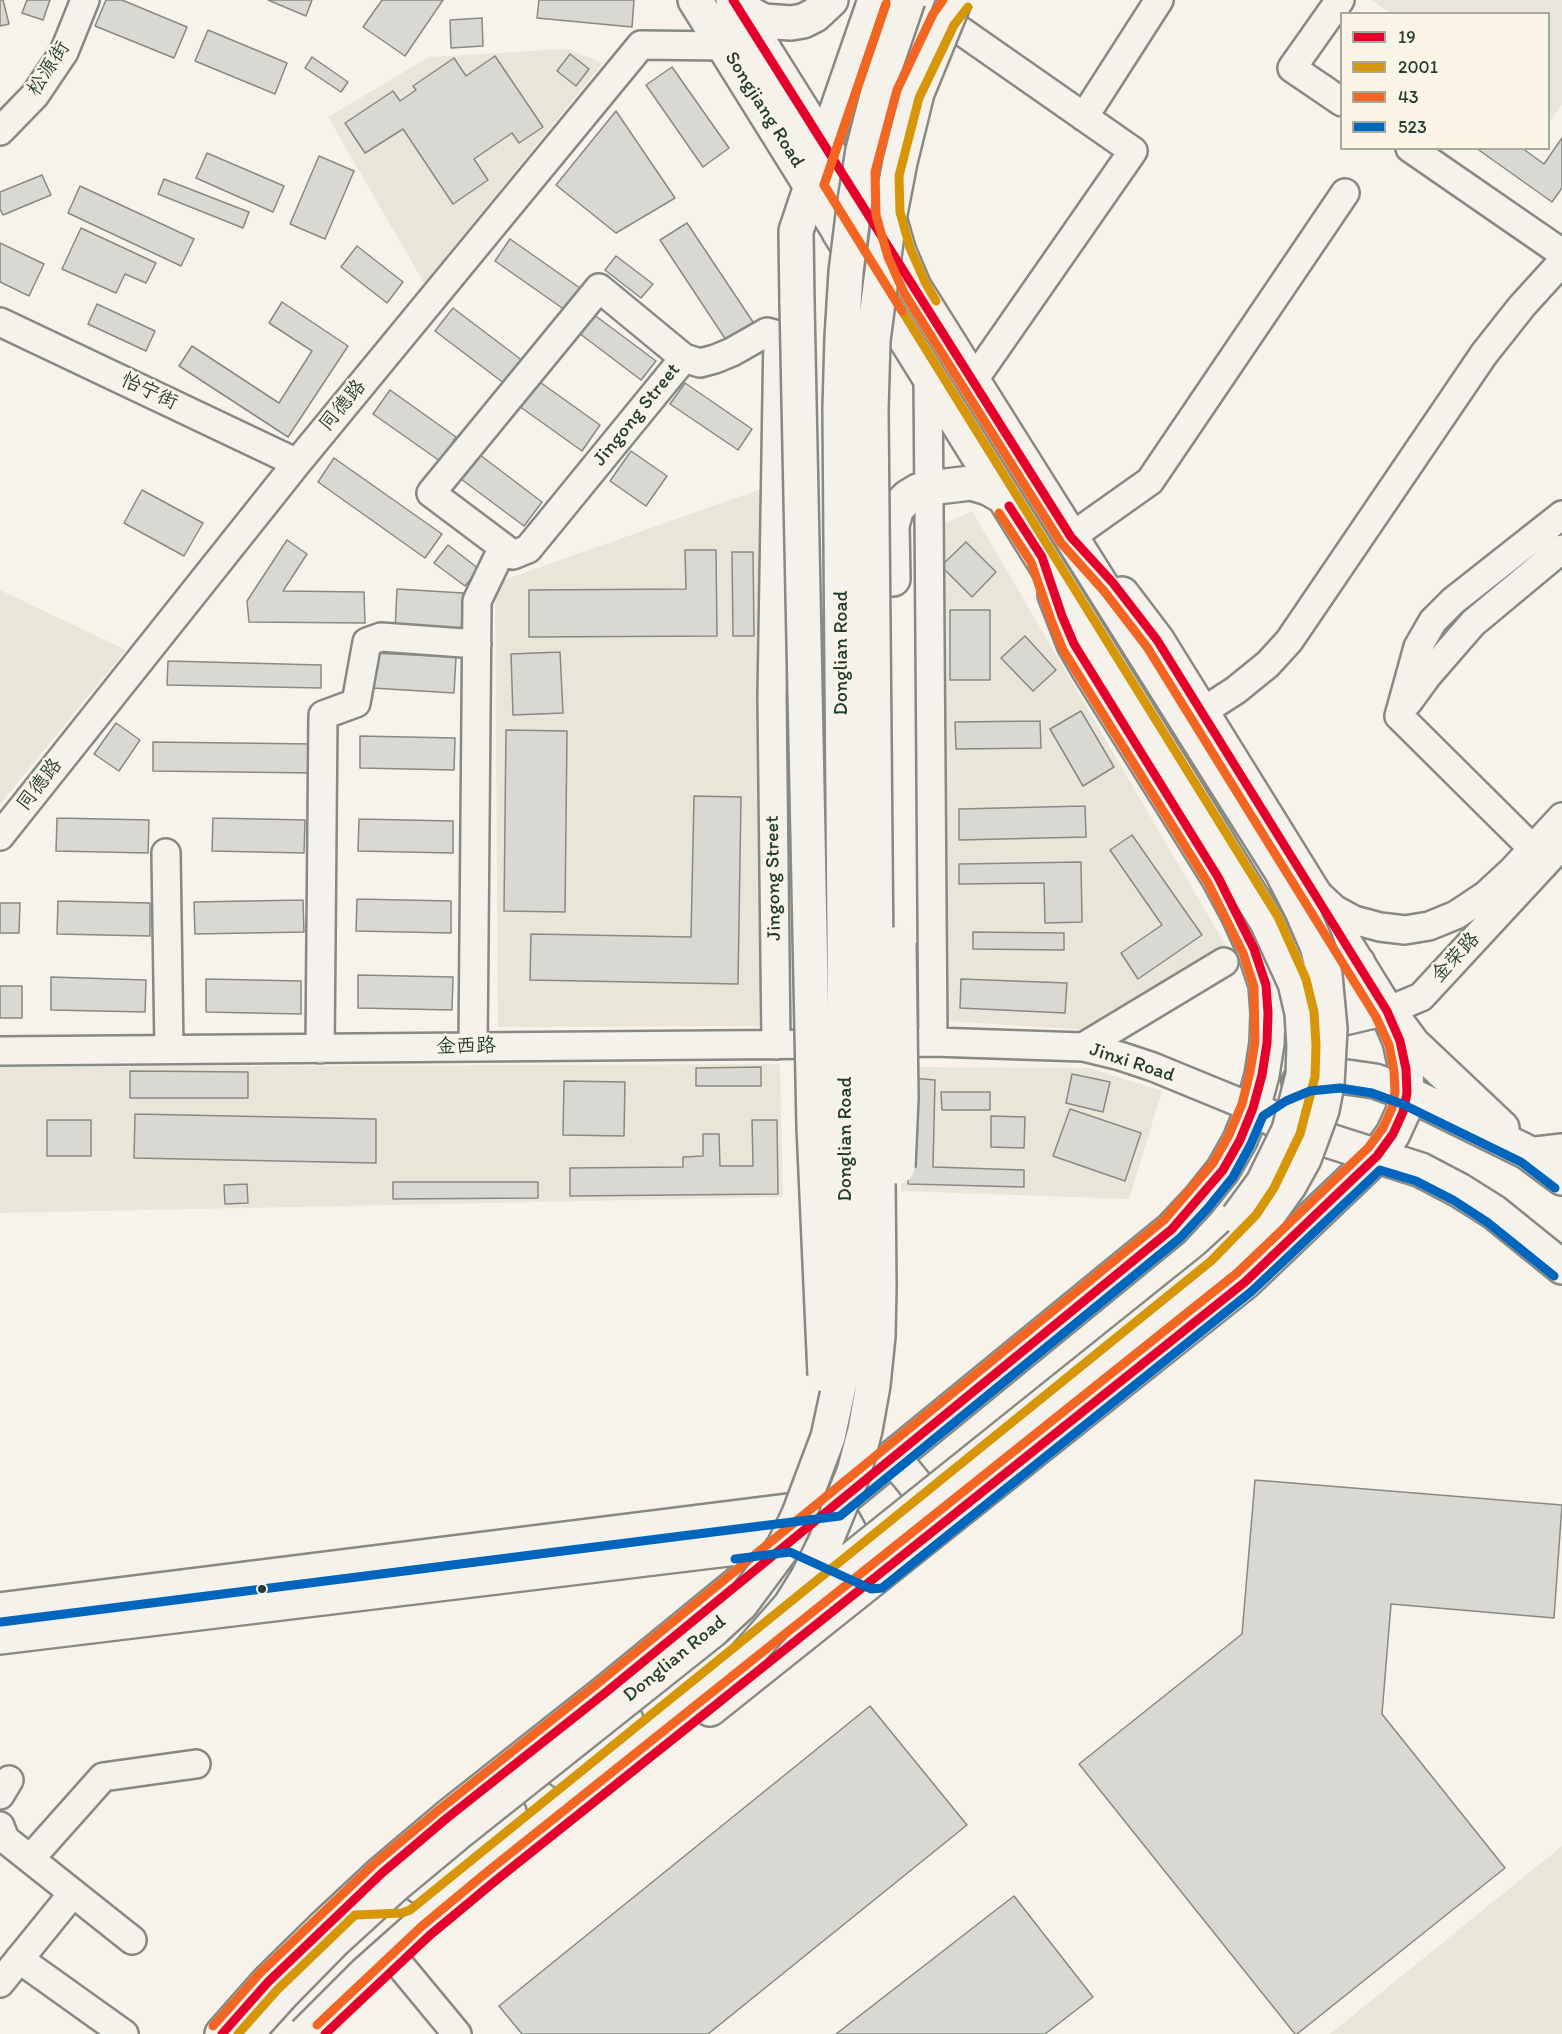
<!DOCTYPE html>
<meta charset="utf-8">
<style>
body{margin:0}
#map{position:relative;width:1562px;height:2034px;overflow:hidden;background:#f7f3ea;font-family:Itim,sans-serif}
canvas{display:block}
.legend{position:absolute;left:1340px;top:12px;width:210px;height:138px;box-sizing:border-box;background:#fcf5e5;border:2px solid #a4ab9e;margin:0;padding:8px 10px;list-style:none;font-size:18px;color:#1f3d34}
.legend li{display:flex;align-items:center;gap:12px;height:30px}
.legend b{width:30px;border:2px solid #a4ab9e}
</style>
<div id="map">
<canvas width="1562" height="2034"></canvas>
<ul class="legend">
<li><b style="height:8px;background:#e4002b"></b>19</li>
<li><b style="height:8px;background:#d79608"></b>2001</li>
<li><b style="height:8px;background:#f26522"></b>43</li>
<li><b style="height:8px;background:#0065bd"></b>523</li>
</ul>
</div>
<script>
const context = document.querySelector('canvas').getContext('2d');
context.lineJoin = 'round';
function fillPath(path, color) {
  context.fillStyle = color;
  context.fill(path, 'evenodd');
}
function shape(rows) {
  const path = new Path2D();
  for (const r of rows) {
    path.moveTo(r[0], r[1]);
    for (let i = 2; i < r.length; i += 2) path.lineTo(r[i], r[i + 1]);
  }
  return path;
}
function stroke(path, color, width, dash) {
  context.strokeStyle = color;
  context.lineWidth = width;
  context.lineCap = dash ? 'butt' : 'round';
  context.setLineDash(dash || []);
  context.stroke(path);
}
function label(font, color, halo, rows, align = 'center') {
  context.font = font + ' Itim,"LXGW WenKai TC",sans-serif';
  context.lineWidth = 5;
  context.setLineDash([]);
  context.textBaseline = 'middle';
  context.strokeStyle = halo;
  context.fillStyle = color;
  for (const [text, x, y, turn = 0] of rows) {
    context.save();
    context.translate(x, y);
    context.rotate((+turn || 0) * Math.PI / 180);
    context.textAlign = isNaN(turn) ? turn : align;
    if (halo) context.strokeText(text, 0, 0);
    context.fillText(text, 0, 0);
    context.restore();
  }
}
const built = shape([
 [567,49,603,63,424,283,328,117,429,57],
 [770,486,759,1026,498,1027,495,583],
 [972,511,1229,951,1105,1031,947,1021,937,527],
 [0,590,126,650,0,804],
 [780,1064,783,1197,0,1213,0,1067],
 [905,1067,1089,1068,1162,1091,1129,1199,901,1191],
 [1562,1846,1562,2034,1330,2034]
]);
const green = shape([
 [1371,0,1562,0,1562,105,1549,122,1548,14,1391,13]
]);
const building = shape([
 [0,0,3,0,9,24,0,26,0,0],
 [27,0,50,0,43,20,22,13,27,0],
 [106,0,122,0,187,27,174,58,95,26,106,0],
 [268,0,312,0,306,16,268,0],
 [382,0,443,0,405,56,363,27,382,0],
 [539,0,634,0,632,27,537,18,539,0],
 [482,18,483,46,451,48,450,20,482,18],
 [208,30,287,63,275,94,195,61,208,30],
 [570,54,589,69,576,86,557,71,570,54],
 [495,56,543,127,519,143,512,133,474,159,488,180,453,204,403,129,365,153,345,123,393,91,400,101,416,90,413,86,454,58,466,76,495,56],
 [312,57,348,82,341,92,305,68,312,57],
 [672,67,729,148,703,167,646,85,672,67],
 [616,111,675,198,616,233,556,185,616,111],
 [1562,138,1562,188,1552,202,1476,148,1522,148,1544,164,1562,138],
 [207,153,284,186,273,212,196,178,207,153],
 [319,156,354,171,325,239,290,224,319,156],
 [42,175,51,195,3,215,0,209,0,192,42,175],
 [164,179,249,212,243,228,158,194,164,179],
 [80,186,194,239,181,266,68,213,80,186],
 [687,223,757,328,730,346,660,240,687,223],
 [81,228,156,263,146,283,125,274,116,293,62,269,81,228],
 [510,239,580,288,565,310,495,261,510,239],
 [0,243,44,264,29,296,0,282,0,243],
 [357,246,403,282,387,303,341,267,357,246],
 [616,256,653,284,641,298,605,270,616,256],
 [282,302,348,346,288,437,179,366,192,346,279,403,312,351,269,323,282,302],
 [97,304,155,331,146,351,88,324,97,304],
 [453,308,523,361,505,384,435,331,453,308],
 [593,314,656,361,641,380,579,333,593,314],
 [537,380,600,425,582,451,519,406,537,380],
 [685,383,752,429,738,450,670,404,685,383],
 [390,390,456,437,440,461,373,414,390,390],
 [631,451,667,476,646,506,610,481,631,451],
 [480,455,542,502,524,526,461,479,480,455],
 [334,458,442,534,425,558,318,482,334,458],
 [142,490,203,523,184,556,124,523,142,490],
 [287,540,307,554,283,591,364,592,365,623,249,622,247,601,287,540],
 [966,542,996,572,972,597,941,566,966,542],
 [448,545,479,569,465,586,434,563,448,545],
 [685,550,716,550,717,636,529,637,529,590,686,589,685,550],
 [732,552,753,552,754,636,733,636,732,552],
 [397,589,463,593,461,635,395,631,397,589],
 [950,610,990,610,990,680,950,680,950,610],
 [1025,636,1056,670,1033,691,1001,658,1025,636],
 [560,652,563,713,513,715,511,654,560,652],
 [374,653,456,657,454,693,372,688,374,653],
 [168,661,321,665,321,688,167,685,168,661],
 [1081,711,1114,767,1083,786,1050,729,1081,711],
 [1040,721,1041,748,956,749,955,722,1040,721],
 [116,723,140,740,119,771,94,754,116,723],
 [506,730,567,731,565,912,504,911,506,730],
 [360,736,455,738,454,770,360,768,360,736],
 [153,742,315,744,315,773,153,771,153,742],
 [694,796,741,797,738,984,530,980,531,934,691,937,694,796],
 [1085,806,1086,837,959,840,959,809,1085,806],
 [57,818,149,820,148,853,56,851,57,818],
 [213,818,305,820,304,853,212,851,213,818],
 [359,819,453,821,453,853,358,851,359,819],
 [1132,835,1202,935,1138,979,1121,953,1162,925,1110,850,1132,835],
 [1081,862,1082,922,1045,923,1044,883,959,884,959,864,1081,862],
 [357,899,451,901,451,933,356,931,357,899],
 [303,900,304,932,195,934,194,902,303,900],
 [58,901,150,903,150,936,57,934,58,901],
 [0,903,20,903,19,933,0,933,0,903],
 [973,932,1064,933,1064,950,973,949,973,932],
 [358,975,453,977,452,1010,358,1008,358,975],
 [51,977,146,980,145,1012,51,1010,51,977],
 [206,979,301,981,301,1014,206,1012,206,979],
 [961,979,1067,983,1065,1013,960,1008,961,979],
 [0,986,22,986,22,1018,0,1018,0,986],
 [761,1067,761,1086,696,1086,696,1068,761,1067],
 [130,1071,248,1072,248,1098,130,1098,130,1071],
 [1072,1074,1110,1082,1103,1112,1066,1103,1072,1074],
 [911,1078,935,1080,933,1167,1024,1170,1024,1187,908,1184,911,1078],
 [564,1081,625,1082,624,1136,563,1135,564,1081],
 [941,1092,990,1092,990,1110,942,1110,941,1092],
 [1070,1109,1141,1133,1125,1181,1053,1156,1070,1109],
 [135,1114,376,1119,376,1163,134,1158,135,1114],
 [991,1116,1025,1117,1024,1148,991,1147,991,1116],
 [47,1120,91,1120,91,1156,47,1156,47,1120],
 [752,1120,777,1120,778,1194,570,1196,570,1168,683,1167,683,1157,703,1156,703,1134,719,1134,720,1166,753,1166,752,1120],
 [393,1182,538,1182,538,1198,393,1199,393,1182],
 [247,1184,248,1203,225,1204,224,1185,247,1184],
 [1255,1480,1562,1505,1554,1618,1391,1604,1382,1714,1505,1868,1297,2034,1295,2034,1079,1764,1242,1634,1255,1480],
 [870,1706,967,1825,708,2034,522,2034,499,2006,870,1706],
 [1014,1896,1093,1997,1045,2034,836,2034,1014,1896]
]);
const minor = shape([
 [1340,0,1292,68,1342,102],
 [944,19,1133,151,973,381],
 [1084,117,1159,0],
 [0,131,35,95,64,52,85,0],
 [1410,148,1562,253],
 [0,322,297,463],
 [928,375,933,1042],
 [1071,537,1150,481,1345,193],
 [503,547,431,493,599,288,684,358],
 [1408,702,1427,676,1473,623,1562,549],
 [1202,712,1236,690,1268,664,1289,641,1484,354,1522,306,1562,262],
 [0,836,297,463,641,45,724,46],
 [1532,848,1399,716,1418,647,1433,621,1453,601,1562,515],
 [166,853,169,1049],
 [1320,896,1334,909,1354,920,1380,927,1405,930,1429,926,1456,915,1486,895,1512,871,1562,817],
 [1327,1025,1387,1011,1421,997,1562,845],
 [880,1043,933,1042,1083,1047,1120,1056,1153,1067,1253,1108],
 [473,1047,477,601,503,547,513,555,528,549,684,358,700,363,715,359,732,352,767,332,778,335,772,697,776,1045],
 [1083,1047,1224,962],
 [320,1049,323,715,356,703,367,642,381,637,477,644],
 [0,1051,833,1044],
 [1527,1152,1562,1148],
 [0,1795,9,1780],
 [0,1826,5,1839,132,1940],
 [30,1859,103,1777,196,1764],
 [19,1959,124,2034],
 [399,1964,457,2034],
 [0,1983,73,1893]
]);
const major = shape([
 [695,0,837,228],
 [733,0,895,258],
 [736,1,752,15,764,21,791,23,803,21,815,15,831,0],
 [820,159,875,0],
 [1055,595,1074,644,1089,670,1218,877,1238,914,1254,949,1266,985,1276,1003,1289,1016,1304,1024,1323,1026,1338,1017,1350,1005,1357,991,1360,978,1358,963],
 [1399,1025,1413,1044,1502,1128],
 [1299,1082,1307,1079,1340,1076,1375,1081,1407,1093,1527,1152,1562,1178],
 [1253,1108,1277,1121,1311,1135,1421,1170,1459,1190,1494,1212,1562,1267],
 [893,1457,945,1521],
 [835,1505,874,1577],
 [0,1610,827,1506],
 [0,1637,794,1541],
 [710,1709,1245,1282,1377,1156,1393,1134,1403,1112,1407,1093,1406,1069,1400,1041,1387,1011,1157,640,1122,594],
 [222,2034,268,1982,323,1928,382,1873,447,1818,605,1693,1172,1229,1199,1200,1223,1170,1240,1140,1253,1108,1262,1075,1267,1043,1268,1013,1266,985]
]);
const highway = shape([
 [929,0,909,47,897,85,890,126,887,175,888,214,899,252,914,287,1205,750],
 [839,232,1174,771],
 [797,303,796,231,811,186],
 [893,579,892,525,897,508,908,497,918,491,929,488,971,483,988,488,1004,497],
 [562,1771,626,1720],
 [419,1886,509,1812]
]);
const highwayBridge = shape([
 [797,303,814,1127,825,1375],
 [1174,771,1267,922,1295,983,1302,1013,1304,1045,1303,1075,1289,1130,1263,1183,1238,1217],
 [898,1167,901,1098,899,943],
 [803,1598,1216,1267,1241,1244,1269,1214,1289,1186,1304,1159,1322,1110,1327,1084,1330,1029,1325,975,1317,946,1302,911,1282,872,1205,750],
 [246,2034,282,1994,335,1940,394,1886,459,1832,713,1630,741,1604,784,1546,799,1514,828,1437,844,1363,847,1321,840,408,842,338,846,272,854,207,863,150,882,76,908,0],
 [305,2034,366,1973,421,1924,487,1869,714,1688,739,1664,790,1606,808,1577,825,1543,854,1472,865,1430,873,1385,878,1336,879,1287,871,409,873,340,889,219,900,162,917,93,955,0]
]);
const bus1 = shape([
 [222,2034,268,1982,382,1873,447,1818,605,1693,1172,1229,1223,1170,1240,1140,1253,1108,1262,1075,1267,1043,1268,1013,1266,985,1254,949,1218,877,1074,644,1062,616,1042,557,1009,506],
 [325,2034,430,1935,495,1881,1245,1282,1377,1156,1393,1134,1403,1112,1407,1093,1406,1069,1400,1041,1387,1011,1157,640,1113,583,1071,537,733,0]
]);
const bus2 = shape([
 [936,301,925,282,910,248,900,212,899,176,919,98,954,25,968,7],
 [238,2034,277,1990,355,1915,402,1913,410,1910,1211,1261,1256,1215,1274,1188,1300,1134,1315,1077,1316,1045,1314,1012,1306,979,1278,917,824,185,886,4]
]);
const bus3 = shape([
 [886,4,824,185,902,311],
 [317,2025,422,1926,487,1872,1237,1273,1368,1148,1383,1128,1392,1108,1395,1092,1394,1071,1389,1045,1376,1017,1147,647,1104,591,1061,543,904,293,888,257,876,215,875,172,897,90,933,14,943,0],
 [213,2026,260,1973,374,1864,440,1809,597,1684,1164,1220,1213,1163,1229,1135,1242,1104,1250,1072,1255,1042,1254,987,1243,953,1208,883,1063,650,1051,620,1031,562,999,513]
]);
const bus4 = shape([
 [735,1559,790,1552,871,1589,882,1588,1252,1291,1380,1170,1416,1181,1453,1200,1487,1222,1554,1276],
 [1,1622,840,1516,1180,1238,1208,1208,1233,1177,1250,1146,1263,1116,1286,1101,1310,1091,1340,1088,1372,1093,1402,1104,1521,1162,1555,1188]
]);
const markers = [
 [262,1589,5,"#1f3d34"]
];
const streetNames = [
 ["松源街",49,69,-57],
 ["Songjiang Road",764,110,58],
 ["怡宁街",149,392,25],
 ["同德路",343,406,-50],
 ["Jingong Street",637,415,-51],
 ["Donglian Road",842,653,-90],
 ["同德路",40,785,-52],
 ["Jingong Street",774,878,-91],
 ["金荣路",1456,958,-47],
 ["金西路",466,1047,-1],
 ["Jinxi Road",1132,1063,18],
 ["Donglian Road",846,1139,-90],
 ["Donglian Road",675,1659,-39]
];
fillPath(built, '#e9e5d9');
fillPath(green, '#e8e5da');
fillPath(building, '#dad8d2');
stroke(building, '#868984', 1.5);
stroke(minor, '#868984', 32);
stroke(major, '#868984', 38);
stroke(highway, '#868984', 38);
stroke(minor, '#f5f2ec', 27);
stroke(major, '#f5f2ec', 33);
stroke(highway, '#f5f2ec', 33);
stroke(highwayBridge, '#868984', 38, []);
stroke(highwayBridge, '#f5f2ec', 33);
stroke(bus1, '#e4002b', 9);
stroke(bus2, '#d79608', 9);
stroke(bus3, '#f26522', 9);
stroke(bus4, '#0065bd', 9);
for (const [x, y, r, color] of markers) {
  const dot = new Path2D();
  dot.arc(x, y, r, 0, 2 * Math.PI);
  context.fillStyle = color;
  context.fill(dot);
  stroke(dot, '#fcf5e5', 2);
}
label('20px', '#1f3d34', '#fcf5e5', streetNames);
</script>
